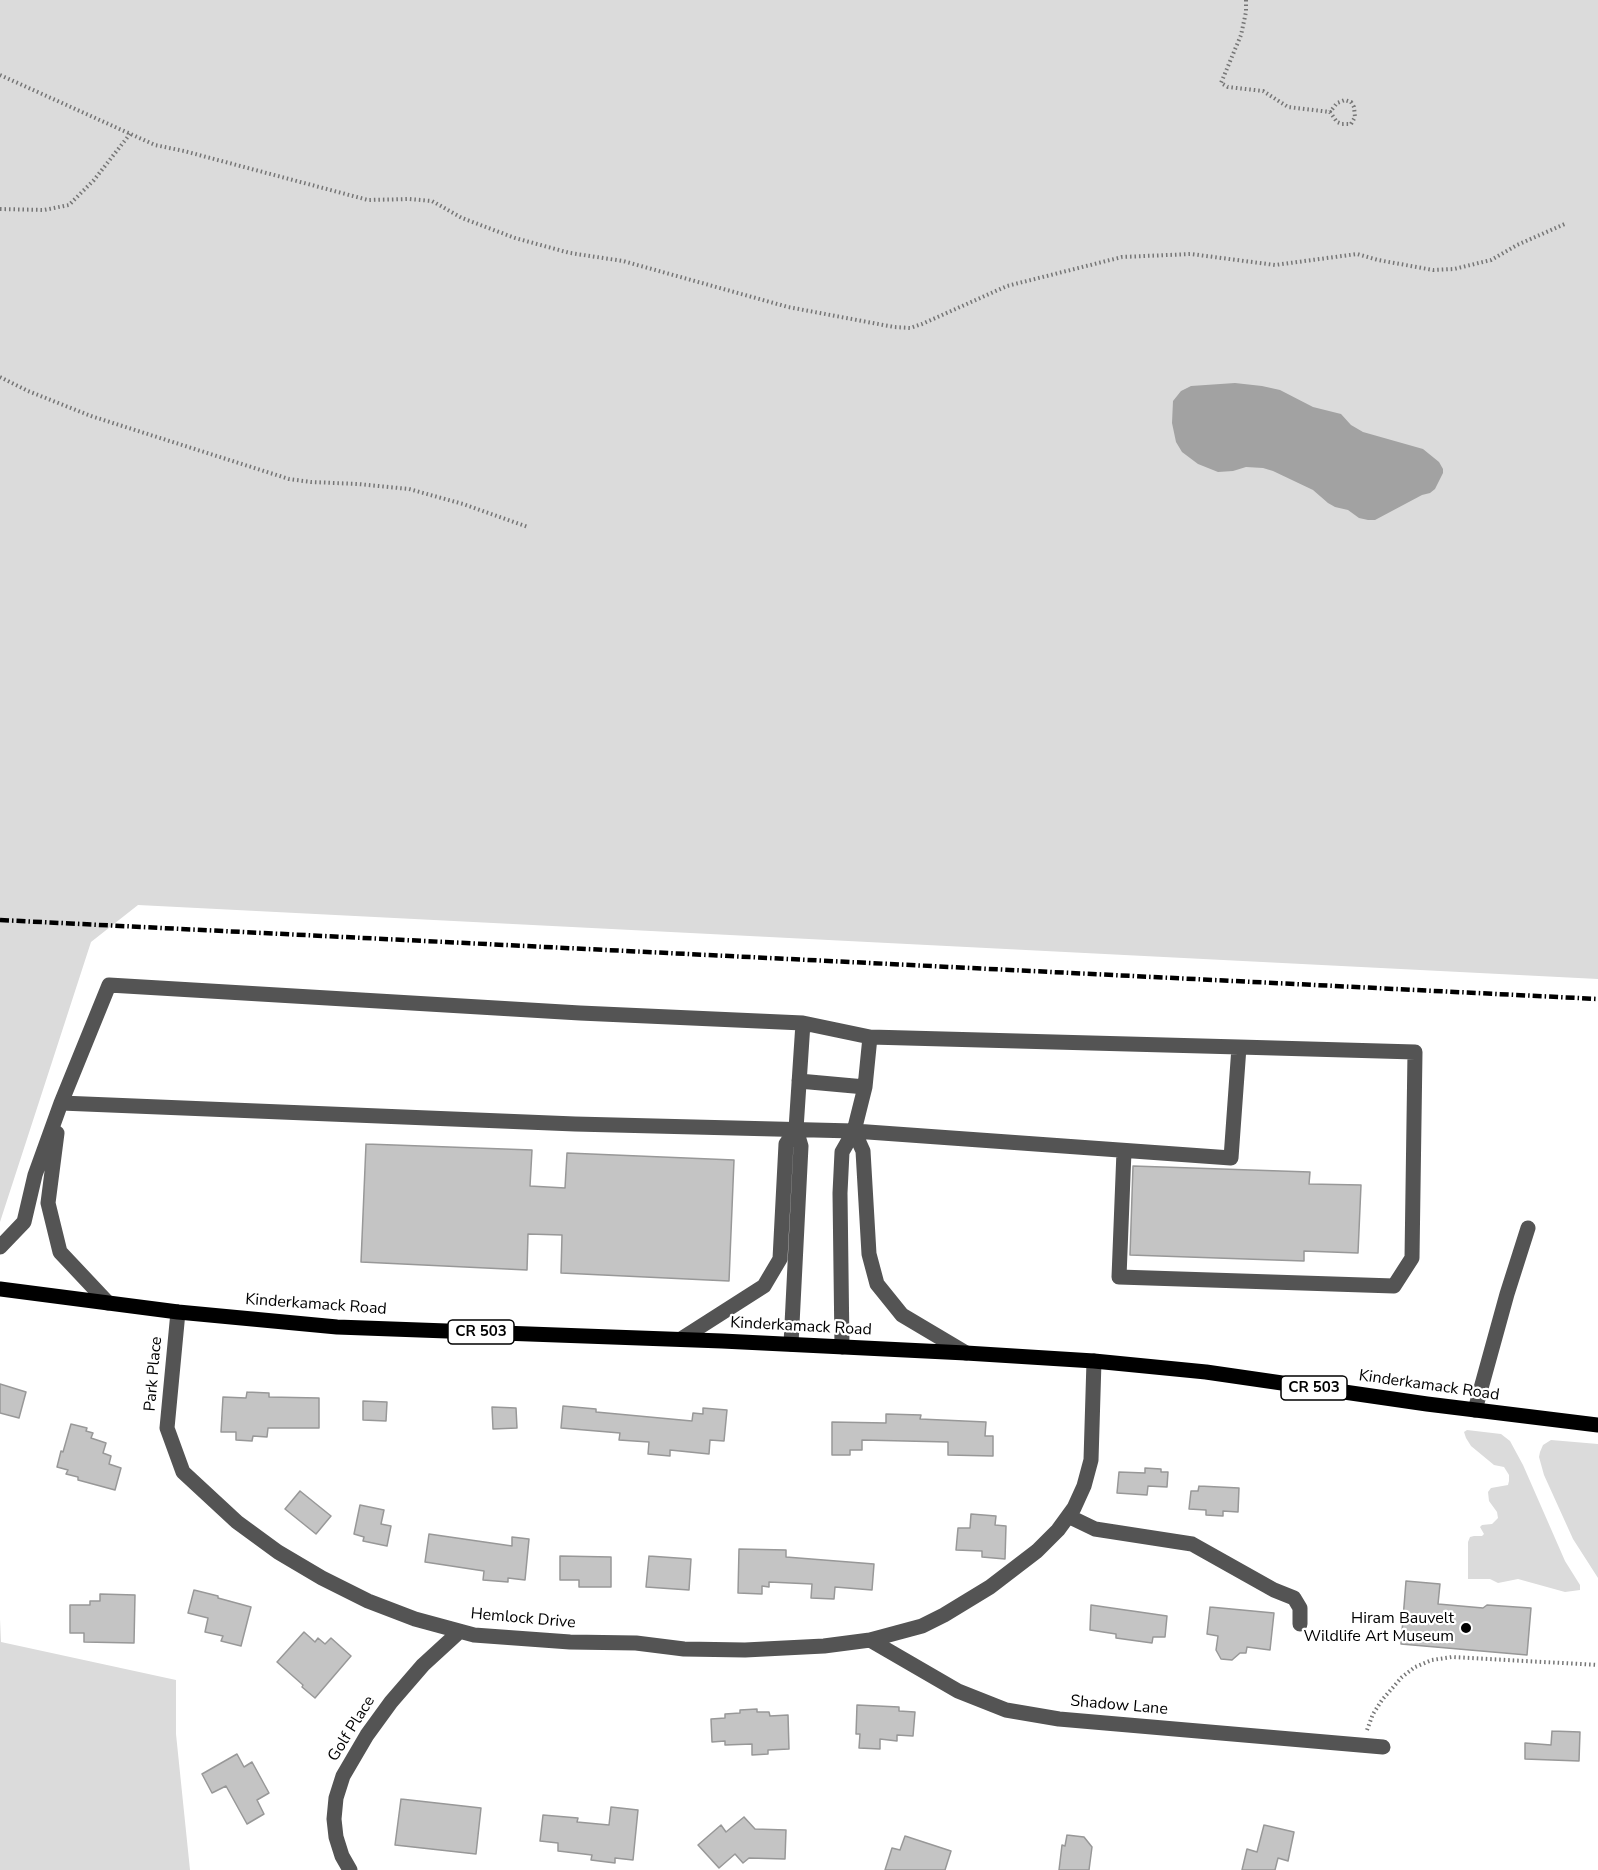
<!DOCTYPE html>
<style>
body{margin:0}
canvas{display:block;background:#fff}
</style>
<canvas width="1598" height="1870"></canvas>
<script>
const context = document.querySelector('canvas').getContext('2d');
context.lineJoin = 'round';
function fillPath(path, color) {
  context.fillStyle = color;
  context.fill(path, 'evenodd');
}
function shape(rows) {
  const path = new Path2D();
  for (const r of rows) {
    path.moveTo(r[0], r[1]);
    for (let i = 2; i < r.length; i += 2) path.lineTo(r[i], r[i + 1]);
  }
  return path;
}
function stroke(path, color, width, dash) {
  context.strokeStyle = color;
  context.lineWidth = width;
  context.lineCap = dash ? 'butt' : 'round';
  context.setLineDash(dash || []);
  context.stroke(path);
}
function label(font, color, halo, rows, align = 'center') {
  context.font = font + ' "Nunito Sans",sans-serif';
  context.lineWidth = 4.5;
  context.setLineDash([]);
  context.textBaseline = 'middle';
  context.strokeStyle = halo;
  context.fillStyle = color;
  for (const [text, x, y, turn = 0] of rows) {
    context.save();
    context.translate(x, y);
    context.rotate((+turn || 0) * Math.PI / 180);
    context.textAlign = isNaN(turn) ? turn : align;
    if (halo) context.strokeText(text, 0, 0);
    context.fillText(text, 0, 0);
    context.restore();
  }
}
const green = shape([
 [0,0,1598,0,1598,979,138,905,91,942,0,1222],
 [1467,1430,1501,1434,1510,1441,1523,1465,1565,1561,1580,1585,1580,1590,1565,1592,1518,1579,1498,1583,1490,1579,1468,1579,1468,1542,1470,1537,1474,1536,1482,1536,1484,1534,1480,1527,1482,1525,1492,1524,1498,1518,1497,1512,1489,1501,1488,1492,1491,1488,1508,1485,1509,1481,1509,1475,1504,1467,1494,1465,1471,1446,1466,1438,1464,1432],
 [1551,1440,1598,1444,1598,1578,1573,1539,1544,1475,1539,1457,1540,1452,1543,1445],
 [0,1619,1,1642,176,1680,176,1734,190,1870,0,1870]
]);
const water = shape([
 [1235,383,1262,386,1280,390,1313,407,1341,414,1351,425,1363,432,1423,449,1439,462,1443,469,1443,473,1435,489,1430,493,1422,495,1375,520,1368,520,1359,518,1348,510,1335,507,1328,503,1313,490,1273,471,1263,468,1246,467,1233,471,1218,472,1198,464,1182,452,1176,442,1172,423,1173,401,1181,391,1191,386]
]);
const building = shape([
 [366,1144,532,1150,530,1186,565,1188,567,1153,734,1160,729,1281,561,1273,562,1235,528,1234,527,1270,361,1262,366,1144],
 [1133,1166,1310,1172,1309,1184,1361,1185,1358,1253,1304,1251,1304,1261,1130,1255,1133,1166],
 [0,1384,26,1392,19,1418,0,1413,0,1384],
 [247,1392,269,1393,269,1397,319,1398,319,1428,268,1428,267,1437,253,1436,252,1441,236,1440,236,1432,221,1432,223,1397,246,1398,247,1392],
 [363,1401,387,1402,386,1421,363,1420,363,1401],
 [563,1406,596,1409,596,1412,692,1421,693,1413,703,1414,703,1408,727,1410,724,1441,710,1440,709,1454,670,1450,670,1456,648,1454,649,1442,619,1440,620,1433,561,1428,563,1406],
 [492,1407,516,1408,517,1428,493,1429,492,1407],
 [886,1414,921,1415,920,1419,986,1422,985,1436,993,1436,993,1456,948,1455,948,1442,862,1440,862,1450,850,1450,850,1455,832,1455,832,1422,886,1423,886,1414],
 [71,1424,87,1428,86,1431,93,1433,91,1438,106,1443,103,1453,111,1456,109,1464,121,1468,115,1490,78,1480,78,1477,66,1474,68,1470,57,1467,61,1451,63,1452,71,1424],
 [1145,1468,1161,1469,1161,1472,1168,1472,1167,1487,1148,1486,1147,1495,1117,1493,1119,1472,1145,1473,1145,1468],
 [1199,1486,1239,1488,1238,1512,1223,1511,1223,1516,1206,1515,1206,1510,1189,1509,1191,1491,1198,1491,1199,1486],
 [300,1491,331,1516,316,1534,285,1509,300,1491],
 [360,1505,384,1510,381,1524,391,1526,387,1546,363,1541,364,1537,354,1534,360,1505],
 [971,1514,996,1516,995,1525,1006,1526,1005,1559,982,1557,982,1551,956,1550,958,1528,970,1528,971,1514],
 [429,1534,512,1546,512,1537,529,1539,525,1580,508,1578,508,1582,483,1580,484,1571,425,1562,429,1534],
 [739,1549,786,1550,786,1557,874,1564,872,1590,835,1587,834,1599,811,1598,812,1584,769,1582,769,1587,762,1586,762,1594,738,1593,739,1549],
 [560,1556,611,1557,611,1587,579,1587,579,1580,560,1580,560,1556],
 [649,1556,691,1559,689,1590,646,1587,649,1556],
 [1406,1581,1440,1584,1438,1604,1483,1608,1487,1605,1531,1608,1527,1655,1401,1644,1406,1581],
 [194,1590,218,1596,218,1598,251,1607,241,1646,221,1641,223,1636,205,1632,208,1618,188,1613,194,1590],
 [100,1594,135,1595,134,1643,84,1642,84,1633,70,1633,70,1605,90,1605,90,1601,100,1601,100,1594],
 [1091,1605,1167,1616,1165,1637,1153,1637,1152,1643,1116,1638,1116,1634,1090,1630,1091,1605],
 [1210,1607,1274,1613,1270,1650,1247,1647,1246,1653,1240,1653,1232,1660,1221,1659,1216,1650,1218,1636,1207,1634,1210,1607],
 [304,1632,315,1642,318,1638,325,1644,331,1638,351,1656,315,1698,302,1687,303,1685,277,1662,304,1632],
 [857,1705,899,1707,899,1711,915,1712,913,1736,897,1735,897,1741,880,1739,880,1749,859,1748,860,1734,856,1734,857,1705],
 [757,1709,757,1712,769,1712,770,1716,788,1715,789,1749,768,1750,768,1754,752,1755,752,1744,725,1745,725,1741,712,1742,711,1719,725,1718,725,1714,740,1713,740,1710,757,1709],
 [1552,1731,1580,1732,1579,1761,1525,1759,1525,1743,1551,1745,1552,1731],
 [237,1754,244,1767,252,1762,269,1793,257,1800,264,1814,247,1824,226,1786,212,1793,202,1774,237,1754],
 [401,1799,481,1808,476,1854,395,1845,401,1799],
 [611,1807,638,1810,633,1860,615,1858,615,1863,591,1860,592,1855,558,1851,558,1843,540,1841,543,1815,578,1818,577,1822,609,1825,611,1807],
 [744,1817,755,1829,786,1830,785,1859,749,1858,743,1863,735,1854,719,1868,698,1845,721,1825,726,1832,744,1817],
 [1264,1825,1294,1832,1288,1861,1278,1858,1275,1870,1242,1870,1247,1849,1257,1852,1264,1825],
 [1067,1835,1084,1837,1092,1847,1089,1870,1059,1870,1062,1845,1065,1846,1067,1835],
 [905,1836,951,1851,945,1870,885,1870,892,1848,900,1850,905,1836]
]);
const path = shape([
 [1246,0,1246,12,1241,35,1221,83,1228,87,1263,91,1288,107,1330,112,1337,122,1342,124,1351,124,1355,117,1354,107,1351,102,1345,100,1337,103,1330,112],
 [0,75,155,145,184,151,368,200,409,199,432,201,462,218,515,238,570,253,623,261,788,307,894,327,910,328,922,324,1007,286,1122,257,1191,254,1275,265,1357,254,1378,260,1433,270,1454,269,1491,260,1517,245,1567,223],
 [0,209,44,210,69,205,94,180,130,134],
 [0,377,28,391,91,416,289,479,311,482,358,484,409,489,463,504,528,527],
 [1367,1730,1373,1714,1382,1700,1402,1677,1415,1667,1432,1660,1452,1657,1598,1665]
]);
const minor = shape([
 [803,1023,870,1037],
 [799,1081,865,1087],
 [61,1103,575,1124,854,1131,1231,1158,1239,1047,1415,1052,1412,1258,1394,1286,1119,1277,1124,1151],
 [854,1131,863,1151,869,1254,877,1284,902,1315,966,1353],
 [57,1133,48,1203,60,1252,108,1303],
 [0,1247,24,1222,35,1175,61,1103,109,985,580,1013,803,1023,796,1129,801,1146,791,1344],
 [178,1312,167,1428,183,1472,237,1522,278,1552,322,1578,368,1601,415,1619,474,1635,570,1642,636,1643,684,1649,745,1650,824,1646,870,1640,922,1626,944,1615,990,1587,1037,1551,1058,1530,1074,1508,1084,1486,1091,1460,1094,1361],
 [681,1339,764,1286,780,1259,786,1144,796,1129],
 [842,1347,840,1193,842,1152,854,1131,865,1087,870,1037,1239,1047],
 [1475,1410,1507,1294,1528,1228],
 [1068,1516,1095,1529,1192,1544,1274,1590,1294,1598,1300,1608,1300,1624],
 [870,1640,958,1691,1006,1710,1059,1719,1383,1747],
 [350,1870,342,1856,336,1837,334,1819,336,1798,343,1776,367,1735,391,1702,423,1665,459,1632]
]);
const major = shape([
 [0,1289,178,1312,337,1327,722,1341,966,1353,1094,1361,1206,1372,1427,1404,1598,1425]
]);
const rail = shape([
 [0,920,1598,999]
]);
const markers = [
 [1466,1628,6,"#000"]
];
const shields = [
 [481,1332,66],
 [1314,1388,66]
];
const shieldNames = [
 ["CR 503",481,1332],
 ["CR 503",1314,1388]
];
const streetNames = [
 ["Kinderkamack Road",316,1305,4],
 ["Kinderkamack Road",801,1327,3],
 ["Park Place",154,1374,-85],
 ["Kinderkamack Road",1429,1386,8],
 ["Hemlock Drive",523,1619,5],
 ["Shadow Lane",1119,1706,5],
 ["Golf Place",352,1729,-58]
];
const poiNames = [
 ["Hiram Bauvelt",1454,1619],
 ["Wildlife Art Museum",1454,1637]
];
fillPath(green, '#dbdbdb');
fillPath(water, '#a2a2a2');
fillPath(building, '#c4c4c4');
stroke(building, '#989898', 1.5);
stroke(path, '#767676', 4, [1.5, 3]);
stroke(minor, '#545454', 15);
stroke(major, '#000', 15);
stroke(rail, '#000', 4.5, [9, 3, 1.5, 3]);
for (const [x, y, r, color] of markers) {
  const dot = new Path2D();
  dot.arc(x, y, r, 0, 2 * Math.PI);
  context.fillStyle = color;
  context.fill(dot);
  stroke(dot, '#fff', 2);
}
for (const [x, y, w] of shields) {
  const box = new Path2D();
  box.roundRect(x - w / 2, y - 12, w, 24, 4.5);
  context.fillStyle = '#fff';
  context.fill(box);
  stroke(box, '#000', 1.5);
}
label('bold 15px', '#000', null, shieldNames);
label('16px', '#000', '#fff', streetNames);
label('16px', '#000', '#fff', poiNames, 'right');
</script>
